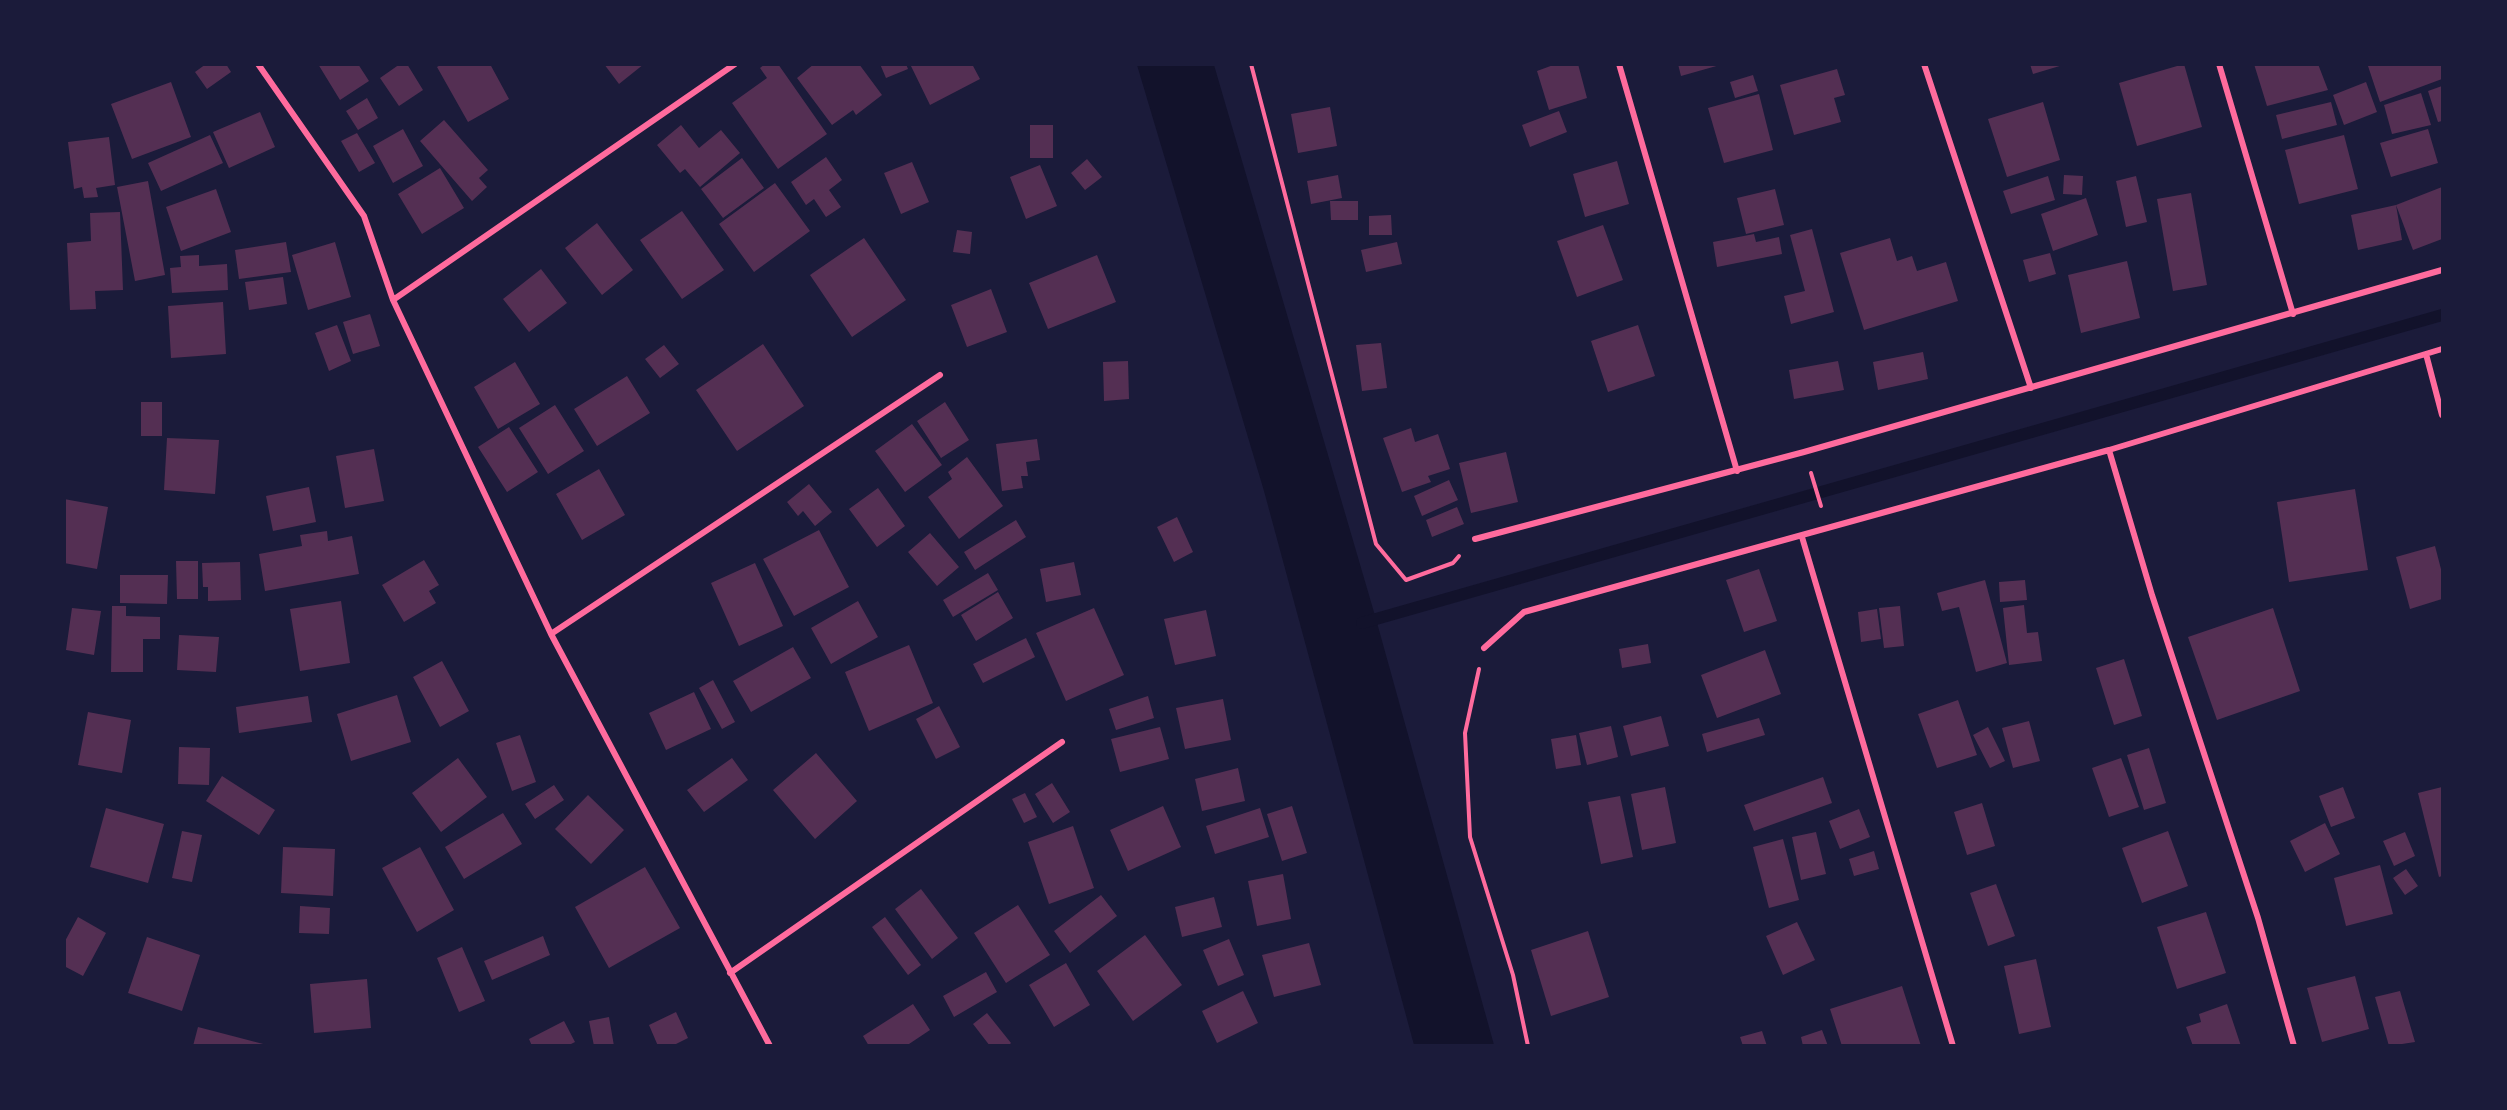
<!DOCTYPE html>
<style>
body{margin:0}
#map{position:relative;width:2507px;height:1110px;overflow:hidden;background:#1b1b3a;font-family:"Titillium Web",sans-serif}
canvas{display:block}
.frame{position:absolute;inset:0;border:66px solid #1b1b3a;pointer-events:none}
</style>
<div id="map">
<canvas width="2507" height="1110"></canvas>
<div class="frame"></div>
</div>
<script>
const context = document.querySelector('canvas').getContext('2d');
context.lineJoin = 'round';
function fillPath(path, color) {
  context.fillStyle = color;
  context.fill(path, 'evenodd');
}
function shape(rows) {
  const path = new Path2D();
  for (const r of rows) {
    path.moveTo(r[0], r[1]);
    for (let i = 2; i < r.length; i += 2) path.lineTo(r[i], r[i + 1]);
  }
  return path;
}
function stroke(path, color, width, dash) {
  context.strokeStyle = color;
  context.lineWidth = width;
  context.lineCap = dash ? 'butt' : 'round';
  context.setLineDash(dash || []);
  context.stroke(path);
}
const water = shape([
 [1137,65,1214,65,1376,619,1494,1045,1414,1045,1264,491]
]);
const stream = shape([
 [1362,623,2442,315]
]);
const building = shape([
 [206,64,226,64,231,72,207,89,195,72],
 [318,64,358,64,369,81,340,100],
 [400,64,407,64,423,90,399,106,380,78],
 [442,64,490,64,509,99,468,122,437,67],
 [604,64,644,64,619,84],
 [765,64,778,64,827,134,778,169,732,103,767,78,760,68],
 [814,64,859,64,882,95,856,115,853,110,832,125,797,78],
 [880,64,906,64,908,69,886,78],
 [910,64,972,64,980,79,930,105],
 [1556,64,1578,64,1587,98,1549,110,1537,71],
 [1678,64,1720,64,1720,65,1681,76],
 [2030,64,2063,64,2063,65,2033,74],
 [2184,64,2202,127,2137,146,2119,83],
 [2254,64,2318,64,2328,90,2267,106],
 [2371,64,2442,64,2442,79,2380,102,2368,66],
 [1837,69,1845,95,1834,98,1841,122,1794,135,1780,85],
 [1753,75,1758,91,1735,98,1730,82],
 [171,82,191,137,132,159,111,104],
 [2366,82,2377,112,2344,125,2333,95],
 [2442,86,2442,121,2438,122,2428,91],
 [2421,93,2431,125,2392,134,2384,105],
 [1759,94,1773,150,1724,163,1708,108],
 [367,98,378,118,358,130,346,111],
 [2043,102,2060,160,2007,177,1988,119],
 [2331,102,2337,125,2282,139,2276,115],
 [1330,107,1337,146,1298,153,1291,114],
 [1559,111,1567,132,1530,147,1522,125],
 [260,112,275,147,229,168,213,132],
 [444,120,488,170,479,178,487,187,472,201,420,141],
 [681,125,699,148,721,130,740,153,700,187,685,169,680,173,657,145],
 [1030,125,1053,125,1053,158,1030,158],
 [403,129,423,166,393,183,373,146],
 [2428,129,2438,163,2391,177,2380,143],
 [357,133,375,163,359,172,341,141],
 [210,135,223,163,161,191,148,163],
 [2344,135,2358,189,2299,204,2285,150],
 [109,137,115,185,96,188,98,197,84,198,82,187,74,189,68,142],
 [826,157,842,180,829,190,841,207,826,217,814,199,806,205,791,182],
 [742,158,764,188,723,218,701,189],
 [1087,159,1102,177,1085,190,1071,173],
 [1617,161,1629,204,1585,217,1573,174],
 [912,162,929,202,901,214,884,173],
 [1040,165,1057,206,1026,219,1010,177],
 [440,168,464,208,422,234,398,194],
 [1338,175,1342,198,1311,204,1307,181],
 [2064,175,2083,176,2082,195,2063,194],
 [2048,176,2055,200,2011,214,2003,191],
 [2136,176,2147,222,2126,227,2116,181],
 [148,181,165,275,135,281,117,187],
 [775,183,810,231,754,272,719,224],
 [2442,187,2442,239,2413,250,2396,205],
 [216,189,231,232,181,251,166,207],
 [1775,189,1784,225,1746,234,1737,198],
 [2191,193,2207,285,2173,291,2157,199],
 [2086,198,2098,235,2053,251,2041,214],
 [1330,201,1358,201,1358,220,1331,220],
 [2396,205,2402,240,2358,250,2351,215],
 [682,211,724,270,682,299,640,240],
 [120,212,123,290,95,291,96,309,70,310,67,243,91,241,90,213],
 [1391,215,1392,235,1369,235,1369,216],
 [597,223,633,270,602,295,565,248],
 [1603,225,1623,280,1577,297,1557,241],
 [1812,229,1834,312,1791,324,1784,296,1805,291,1790,235],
 [957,230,972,232,970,254,953,252],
 [1754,234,1756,242,1779,237,1782,254,1717,267,1713,242],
 [864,238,906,300,852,337,810,275],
 [1890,238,1897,261,1912,256,1917,271,1946,262,1958,301,1864,330,1840,253],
 [286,242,291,272,239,279,235,250],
 [335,242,351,297,308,310,292,255],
 [1397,242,1402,264,1366,272,1361,250],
 [2050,253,2056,274,2029,282,2023,260],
 [199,255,199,266,227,264,228,290,172,293,170,268,181,267,180,256],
 [1097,255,1116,302,1048,329,1029,283],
 [2127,261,2140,318,2081,333,2068,275],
 [541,269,567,303,529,332,503,299],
 [283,277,287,304,249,310,245,282],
 [991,289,1007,332,967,347,951,305],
 [223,302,226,354,171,358,168,306],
 [370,314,380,346,353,354,343,322],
 [337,325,351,361,329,371,315,333],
 [1638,325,1655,376,1608,392,1591,341],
 [1381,343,1387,388,1362,391,1356,345],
 [763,344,804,406,737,451,696,390],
 [664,345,679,364,660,378,645,359],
 [1923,352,1928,379,1878,390,1873,362],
 [1128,361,1129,399,1104,401,1103,362],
 [1838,361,1844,390,1794,399,1789,370],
 [515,362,540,404,498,429,474,387],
 [627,376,650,413,597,446,574,409],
 [141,402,162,402,162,436,141,436],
 [945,402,969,440,941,458,917,421],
 [555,405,584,451,548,474,519,428],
 [912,424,942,465,905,492,875,451],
 [509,427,538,472,507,492,478,447],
 [1411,428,1415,442,1438,434,1450,469,1428,476,1431,482,1402,492,1383,438],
 [167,438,219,440,215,494,164,490],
 [1037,439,1040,460,1026,462,1028,476,1021,476,1023,488,1002,491,996,444],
 [374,449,384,501,345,508,336,456],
 [1506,452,1518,502,1471,513,1459,463],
 [967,457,1003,506,959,539,928,497,952,479,948,472],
 [599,469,625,515,582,540,556,494],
 [1449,480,1458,500,1422,516,1414,496],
 [809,484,832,512,815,526,803,511,798,516,787,502],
 [309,487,316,522,273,531,266,496],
 [878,488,905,526,877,547,849,509],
 [2355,489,2368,570,2289,582,2277,502],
 [64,499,108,507,97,569,64,563],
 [1457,507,1464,524,1432,537,1426,520],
 [1177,517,1193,552,1174,562,1157,527],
 [1016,520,1026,537,975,570,964,552],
 [819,530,849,587,794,616,763,559],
 [327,531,328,541,352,536,359,574,265,591,259,554,302,546,300,535],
 [930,533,959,567,937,586,908,552],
 [2435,546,2442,573,2442,599,2410,609,2396,557],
 [424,560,439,585,429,591,436,603,404,622,382,585],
 [176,561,198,561,198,599,177,599],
 [240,562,241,600,208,601,208,587,203,587,202,563],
 [1074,562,1081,595,1046,602,1040,569],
 [755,563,783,626,739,646,711,583],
 [1759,569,1777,621,1744,632,1726,580],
 [988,573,998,590,953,617,943,600],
 [120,575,168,575,167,604,120,603],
 [1985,580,2007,663,1976,672,1959,607,1942,611,1937,593],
 [2025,580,2027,600,2000,602,1999,582],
 [998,592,1013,618,976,641,961,615],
 [341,601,350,663,300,671,290,609],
 [858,601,878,637,831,664,811,628],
 [2024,605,2027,633,2038,632,2042,661,2009,665,2003,608],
 [112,606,126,606,126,616,160,617,160,639,143,639,143,672,111,672],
 [1900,606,1904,646,1884,648,1879,608],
 [72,608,101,611,94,655,66,650],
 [1094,608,1124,675,1066,701,1036,633],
 [2273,608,2300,691,2217,720,2188,637],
 [1877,609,1881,639,1861,642,1858,612],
 [1206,610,1216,656,1175,665,1164,619],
 [179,635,219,637,216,672,177,670],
 [1026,638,1035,657,983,683,973,664],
 [1648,644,1651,663,1622,668,1619,649],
 [909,645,933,703,869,731,845,672],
 [793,647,811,678,751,712,733,681],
 [1765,650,1781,694,1717,718,1701,675],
 [2124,659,2142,716,2114,725,2096,668],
 [442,661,469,711,440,727,413,677],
 [713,680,735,722,722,729,699,688],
 [694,692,711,729,666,750,649,713],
 [397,695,411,742,351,761,337,714],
 [308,696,312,722,239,733,236,707],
 [1148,696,1154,718,1116,730,1109,709],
 [1223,699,1231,740,1185,749,1176,708],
 [1958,700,1977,755,1937,768,1918,714],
 [939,706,960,747,936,759,916,719],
 [88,712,131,720,122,773,78,765],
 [1661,716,1669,746,1631,756,1623,726],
 [1759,718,1765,735,1707,752,1702,734],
 [2029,721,2040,761,2013,768,2002,728],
 [1611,726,1618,757,1587,765,1579,733],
 [1160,727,1169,759,1120,772,1111,739],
 [1988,727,2005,761,1990,768,1973,735],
 [520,735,536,782,512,791,496,743],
 [1576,735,1581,765,1556,769,1551,739],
 [179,747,210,748,209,785,178,784],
 [2149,748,2166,803,2144,810,2127,755],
 [816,753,857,801,815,839,773,790],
 [458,758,487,797,441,832,412,793],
 [732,758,748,780,704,812,687,790],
 [2121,758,2139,807,2109,817,2092,768],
 [1238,768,1245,801,1202,811,1195,779],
 [222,776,275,810,259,835,206,801],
 [1823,777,1832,803,1754,831,1744,805],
 [1052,783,1070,812,1053,823,1035,794],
 [554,785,564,800,535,819,525,804],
 [1665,787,1676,843,1642,850,1631,794],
 [2343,787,2355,818,2331,827,2319,796],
 [2442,787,2442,876,2439,877,2418,793],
 [1025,793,1037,817,1024,823,1012,799],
 [588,795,624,830,591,864,555,829],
 [1620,796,1633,857,1601,864,1588,802],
 [1982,803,1995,846,1967,855,1954,812],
 [1163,806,1181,847,1128,871,1110,830],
 [1292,806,1307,853,1282,861,1267,814],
 [106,808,164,824,148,883,90,867],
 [1260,808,1269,837,1215,854,1206,826],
 [1859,809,1870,837,1840,849,1829,821],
 [503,813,522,844,464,879,445,847],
 [2325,823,2340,854,2305,872,2290,841],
 [1073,826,1094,888,1049,904,1028,842],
 [182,831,202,835,192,882,172,878],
 [2168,831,2188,886,2142,903,2122,848],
 [1816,832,1826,874,1801,880,1792,837],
 [2405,832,2415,856,2394,866,2383,841],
 [1783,839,1799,900,1769,908,1753,847],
 [283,847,335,849,333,896,281,893],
 [420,847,454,910,417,932,382,868],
 [1874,851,1879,869,1854,876,1849,859],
 [2380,865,2393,914,2346,926,2334,878],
 [645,867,680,928,609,968,575,907],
 [2406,869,2418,886,2405,895,2393,878],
 [1283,874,1291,919,1257,926,1248,881],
 [1996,884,2015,936,1988,946,1970,893],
 [921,889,958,938,932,959,895,909],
 [1101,895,1117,916,1070,953,1054,931],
 [1214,897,1222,927,1182,937,1175,907],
 [1018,905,1050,955,1006,983,974,933],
 [300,906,330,908,329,934,299,933],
 [2206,912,2226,973,2177,989,2157,927],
 [78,917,106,933,83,976,64,966,64,943],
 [885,917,921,965,908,975,872,927],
 [1797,922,1815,960,1783,975,1766,936],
 [1588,931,1609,997,1551,1016,1531,950],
 [1145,935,1182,985,1133,1021,1097,971],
 [543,936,550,955,492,980,484,961],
 [147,937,200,955,182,1011,128,993],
 [1229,939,1244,975,1218,986,1203,950],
 [1309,943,1321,985,1274,997,1262,955],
 [462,947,485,1001,459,1012,437,958],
 [2036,959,2051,1027,2019,1034,2004,966],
 [1066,963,1090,1005,1054,1027,1029,985],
 [986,972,997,992,954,1017,943,996],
 [2355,976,2369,1029,2322,1042,2307,988],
 [367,979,371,1028,314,1033,310,984],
 [1902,986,1921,1046,1842,1046,1830,1009],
 [1243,991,1258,1023,1217,1043,1202,1011],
 [2400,991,2415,1042,2389,1046,2375,997],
 [913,1004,930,1030,906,1046,869,1046,863,1036],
 [2227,1004,2241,1046,2193,1046,2186,1027,2201,1022,2199,1014],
 [676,1012,688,1038,672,1046,658,1046,649,1025],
 [987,1013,1011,1043,1008,1046,990,1046,973,1024],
 [609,1017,614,1046,594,1046,589,1021],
 [564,1021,575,1042,567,1046,532,1046,529,1039],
 [198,1027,267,1045,267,1046,193,1046],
 [1822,1030,1828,1046,1803,1046,1801,1037],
 [1762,1031,1767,1046,1743,1046,1740,1037]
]);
const path = shape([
 [1251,64,1376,544,1406,580,1453,563,1459,556],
 [1811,473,1821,506],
 [1479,669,1465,733,1470,837,1513,975,1528,1046]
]);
const minor = shape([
 [258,64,364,216,393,300,551,634,770,1046],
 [1619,64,1737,471],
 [1924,64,2031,388],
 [2219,64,2293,314],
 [393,300,735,64],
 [2426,354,2442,415],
 [2109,450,2152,595,2258,918,2294,1046],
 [1802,537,1953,1046],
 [1475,539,1804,452,2442,270],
 [551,634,940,375],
 [1484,648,1524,612,2109,450,2442,349],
 [730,973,1062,742]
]);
fillPath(water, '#12122b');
stroke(stream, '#12122b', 12);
fillPath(building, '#542f53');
stroke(path, '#ff6b9d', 4);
stroke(minor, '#ff6b9d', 6);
</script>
